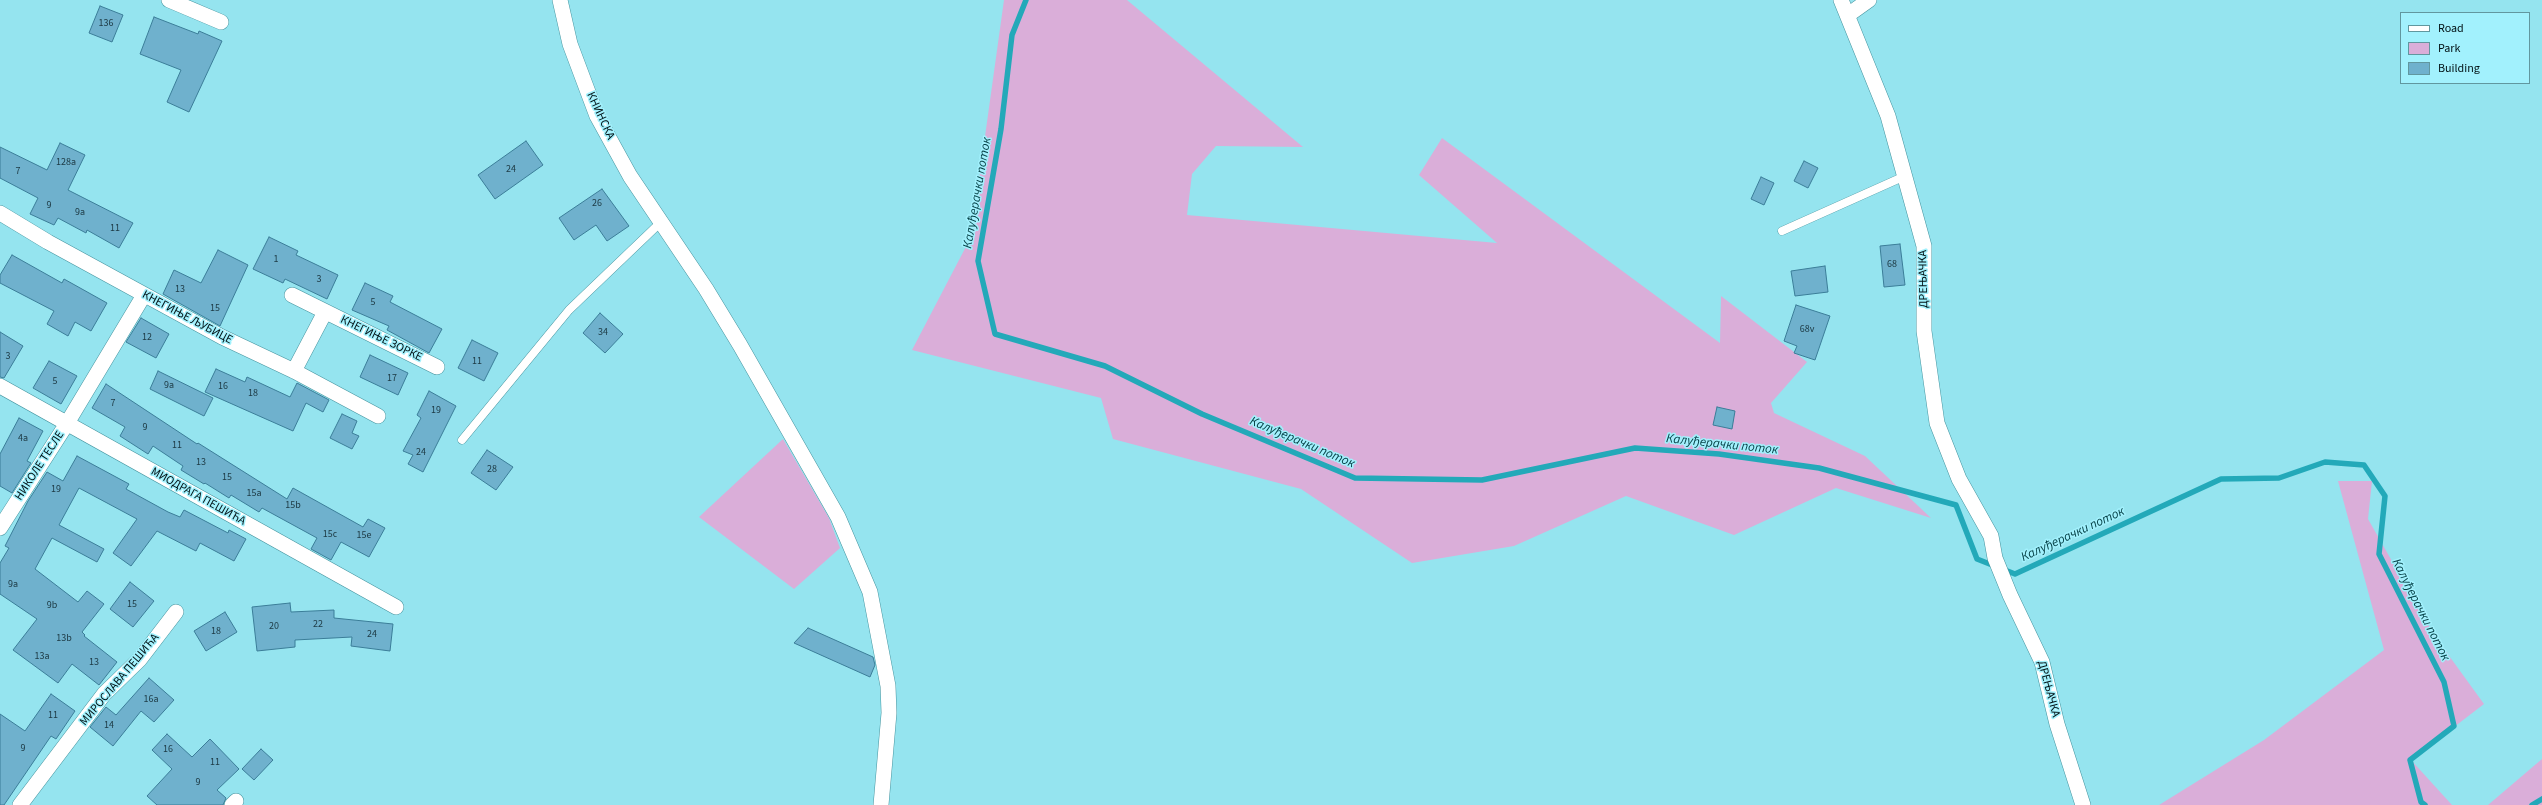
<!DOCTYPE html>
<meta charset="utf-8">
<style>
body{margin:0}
#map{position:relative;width:2542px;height:805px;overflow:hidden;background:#95e4ef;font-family:"Source Sans 3",sans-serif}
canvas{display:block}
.legend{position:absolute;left:2400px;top:12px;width:130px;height:72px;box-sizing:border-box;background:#a2f1fd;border:1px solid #61979f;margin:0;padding:5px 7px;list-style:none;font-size:12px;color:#001013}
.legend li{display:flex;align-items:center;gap:8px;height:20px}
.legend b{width:20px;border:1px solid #61979f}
</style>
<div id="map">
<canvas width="2542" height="805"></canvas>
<ul class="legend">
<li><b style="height:5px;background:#fff"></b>Road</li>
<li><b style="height:11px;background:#daaed9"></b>Park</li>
<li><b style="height:11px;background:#6fb1cd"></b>Building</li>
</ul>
</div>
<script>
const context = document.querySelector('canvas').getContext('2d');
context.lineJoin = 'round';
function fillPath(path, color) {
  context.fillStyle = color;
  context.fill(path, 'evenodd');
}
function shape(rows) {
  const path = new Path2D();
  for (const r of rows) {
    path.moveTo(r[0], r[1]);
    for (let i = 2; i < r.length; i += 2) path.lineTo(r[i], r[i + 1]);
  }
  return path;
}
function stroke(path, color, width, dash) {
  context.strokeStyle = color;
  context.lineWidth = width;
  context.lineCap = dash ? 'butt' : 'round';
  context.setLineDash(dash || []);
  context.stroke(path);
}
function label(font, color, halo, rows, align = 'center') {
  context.font = font + ' "Source Sans 3",sans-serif';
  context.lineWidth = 3;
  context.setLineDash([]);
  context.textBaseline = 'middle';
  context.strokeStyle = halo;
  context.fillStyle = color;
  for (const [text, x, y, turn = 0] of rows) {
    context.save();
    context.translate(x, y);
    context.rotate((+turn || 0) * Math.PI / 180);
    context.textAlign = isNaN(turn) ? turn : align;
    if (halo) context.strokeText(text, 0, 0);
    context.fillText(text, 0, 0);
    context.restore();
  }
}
const green = shape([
 [1004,0,1127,0,1303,147,1216,146,1192,174,1187,215,1497,243,1419,175,1442,138,1720,343,1721,296,1807,362,1771,403,1774,413,1865,456,1931,518,1836,488,1734,535,1626,496,1514,546,1412,563,1301,489,1113,439,1101,398,912,350,971,237],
 [783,439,829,518,840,548,794,589,699,517],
 [2338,481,2372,481,2368,519,2434,635,2484,704,2411,760,2452,805,2159,805,2264,740,2384,650],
 [2542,759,2542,805,2488,805]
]);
const stream = shape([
 [1026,0,1012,35,1001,129,978,261,995,334,1105,366,1202,414,1355,478,1482,480,1635,448,1719,454,1819,468,1956,505,1977,559,2015,574,2221,479,2279,478,2325,462,2364,465,2385,496,2379,554,2444,682,2454,726,2410,760,2421,802,2425,805],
 [2532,805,2542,799]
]);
const building = shape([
 [100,6,123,15,112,42,89,33,100,6],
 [154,17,198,34,199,31,222,41,189,112,167,102,181,70,140,54,154,17],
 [526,141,543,165,495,199,478,175,526,141],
 [60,143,85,155,68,190,133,223,119,248,87,230,86,233,58,218,54,225,30,214,38,198,0,178,0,147,47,170,60,143],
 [1804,161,1818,168,1808,188,1794,181,1804,161],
 [1761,177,1774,183,1764,205,1751,199,1761,177],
 [602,189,629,226,607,241,596,225,574,240,559,218,602,189],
 [269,237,298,251,296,255,338,275,327,299,285,279,283,283,253,269,269,237],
 [1900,244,1905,285,1884,287,1880,246,1900,244],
 [218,250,248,265,220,326,163,294,174,270,201,283,218,250],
 [12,255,62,283,64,279,107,303,91,331,75,322,68,336,47,324,54,311,0,283,0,275,12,255],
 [1825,266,1828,292,1795,296,1791,271,1825,266],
 [365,283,393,296,390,302,442,329,429,353,387,330,389,326,352,310,365,283],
 [1796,305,1830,316,1815,360,1794,353,1797,346,1784,341,1796,305],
 [600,313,623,334,605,353,583,333,600,313],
 [141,318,169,334,156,358,126,342,141,318],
 [0,332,23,346,4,378,0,377,0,332],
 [472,340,498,353,484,381,458,368,472,340],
 [370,355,408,373,398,395,360,377,370,355],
 [49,361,77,376,61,404,33,388,49,361],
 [216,369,245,382,247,377,290,397,297,383,329,400,323,412,306,403,293,431,205,392,216,369],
 [158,371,213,398,204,416,150,389,158,371],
 [106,384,197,444,198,443,287,499,293,488,363,527,368,519,385,528,369,557,341,542,331,560,311,549,317,538,262,508,259,512,231,495,229,498,205,483,204,484,181,470,183,466,153,446,148,454,120,436,125,427,92,408,106,384],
 [429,391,456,406,423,472,408,464,413,455,403,451,421,418,417,415,429,391],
 [1717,407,1735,411,1732,429,1713,425,1717,407],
 [342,414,357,421,352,433,359,436,352,449,330,438,342,414],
 [19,418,43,431,27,461,31,463,12,493,0,486,0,454,19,418],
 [487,450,513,467,496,490,471,473,487,450],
 [77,456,129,484,126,489,168,512,180,517,184,510,228,533,229,530,246,539,234,561,200,543,196,551,157,531,131,566,113,553,137,519,79,488,59,525,104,549,97,562,52,538,35,569,78,602,87,591,104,604,82,632,85,635,84,636,117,662,99,685,72,664,58,683,13,650,37,619,0,594,0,563,9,548,5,546,28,501,47,472,63,481,77,456],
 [130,582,154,601,133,627,110,609,130,582],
 [290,603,291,612,334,610,334,618,393,624,390,651,351,646,352,637,295,640,295,647,257,651,252,607,290,603],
 [225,612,237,632,206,651,194,631,225,612],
 [808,628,873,657,875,665,870,677,794,643,808,628],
 [149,678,174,700,154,722,141,711,113,746,90,727,106,707,116,715,149,678],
 [51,694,75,711,56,739,51,736,4,805,0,805,0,714,25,731,51,694],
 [167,734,192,757,210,739,239,769,217,790,226,798,223,805,157,805,147,796,172,769,152,750,167,734],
 [261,749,273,760,254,780,242,769,261,749]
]);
const service = shape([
 [1782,231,1905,176],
 [462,440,569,310,661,222]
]);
const minor = shape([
 [169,0,221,22],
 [560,0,570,44,597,116,630,176,706,289,740,345,838,517,870,592,888,686,889,713,881,805],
 [1841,0,1888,116,1924,246,1924,331,1937,423,1959,479,1991,536,1995,558,2010,595,2042,662,2057,724,2083,805],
 [1848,15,1869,0],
 [0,213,48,242,222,337,294,371,378,416],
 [292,295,437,367],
 [294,371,325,312],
 [0,386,396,607],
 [0,528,66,425,144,295],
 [20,805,104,694,140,659,176,612],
 [232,805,236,801]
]);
const numberNames = [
 ["136",106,24],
 ["128a",66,163],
 ["24",511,170],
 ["7",18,172],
 ["26",597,204],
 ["9",49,206],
 ["9a",80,213],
 ["11",115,229],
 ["1",276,260],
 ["68",1892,265],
 ["3",319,280],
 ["13",180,290],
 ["5",373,303],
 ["15",215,309],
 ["68v",1807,330],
 ["34",603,333],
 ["12",147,338],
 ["3",8,357],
 ["11",477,362],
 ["17",392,379],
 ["5",55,382],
 ["9a",169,386],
 ["16",223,387],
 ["18",253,394],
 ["7",113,404],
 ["19",436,411],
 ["9",145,428],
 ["4a",23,439],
 ["11",177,446],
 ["24",421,453],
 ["13",201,463],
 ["28",492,470],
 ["15",227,478],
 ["19",56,490],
 ["15a",254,494],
 ["15b",293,506],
 ["15c",330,535],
 ["15e",364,536],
 ["9a",13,585],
 ["15",132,605],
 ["9b",52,606],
 ["22",318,625],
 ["20",274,627],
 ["18",216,632],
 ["24",372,635],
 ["13b",64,639],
 ["13a",42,657],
 ["13",94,663],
 ["16a",151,700],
 ["11",53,716],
 ["14",109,726],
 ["9",23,749],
 ["16",168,750],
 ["11",215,763],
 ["9",198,783]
];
const streetNames = [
 ["КНИНСКА",600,116,65],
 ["ДРЕЊАЧКА",1924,279,-91],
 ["КНЕГИЊЕ ЉУБИЦЕ",187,318,28],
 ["КНЕГИЊЕ ЗОРКЕ",381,339,26],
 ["НИКОЛЕ ТЕСЛЕ",40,466,-57],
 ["МИОДРАГА ПЕШИЋА",198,497,29],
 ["МИРОСЛАВА ПЕШИЋА",120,680,-50],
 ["ДРЕЊАЧКА",2048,689,75]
];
const waterNames = [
 ["Калуђерачки поток",978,193,-80],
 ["Калуђерачки поток",1302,443,23],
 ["Калуђерачки поток",1722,445,6],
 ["Калуђерачки поток",2073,535,-25],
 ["Калуђерачки поток",2420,610,63]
];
fillPath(green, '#daaed9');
stroke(stream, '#23a9b9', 5.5);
fillPath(building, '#6fb1cd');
stroke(building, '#3b7d98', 1);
stroke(service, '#45949f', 9);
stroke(minor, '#45949f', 16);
stroke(service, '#fff', 8);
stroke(minor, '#fff', 15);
label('10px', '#1c3842', null, numberNames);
label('12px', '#001013', '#a2f1fd', streetNames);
label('italic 13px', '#043f45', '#a2f1fd', waterNames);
</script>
